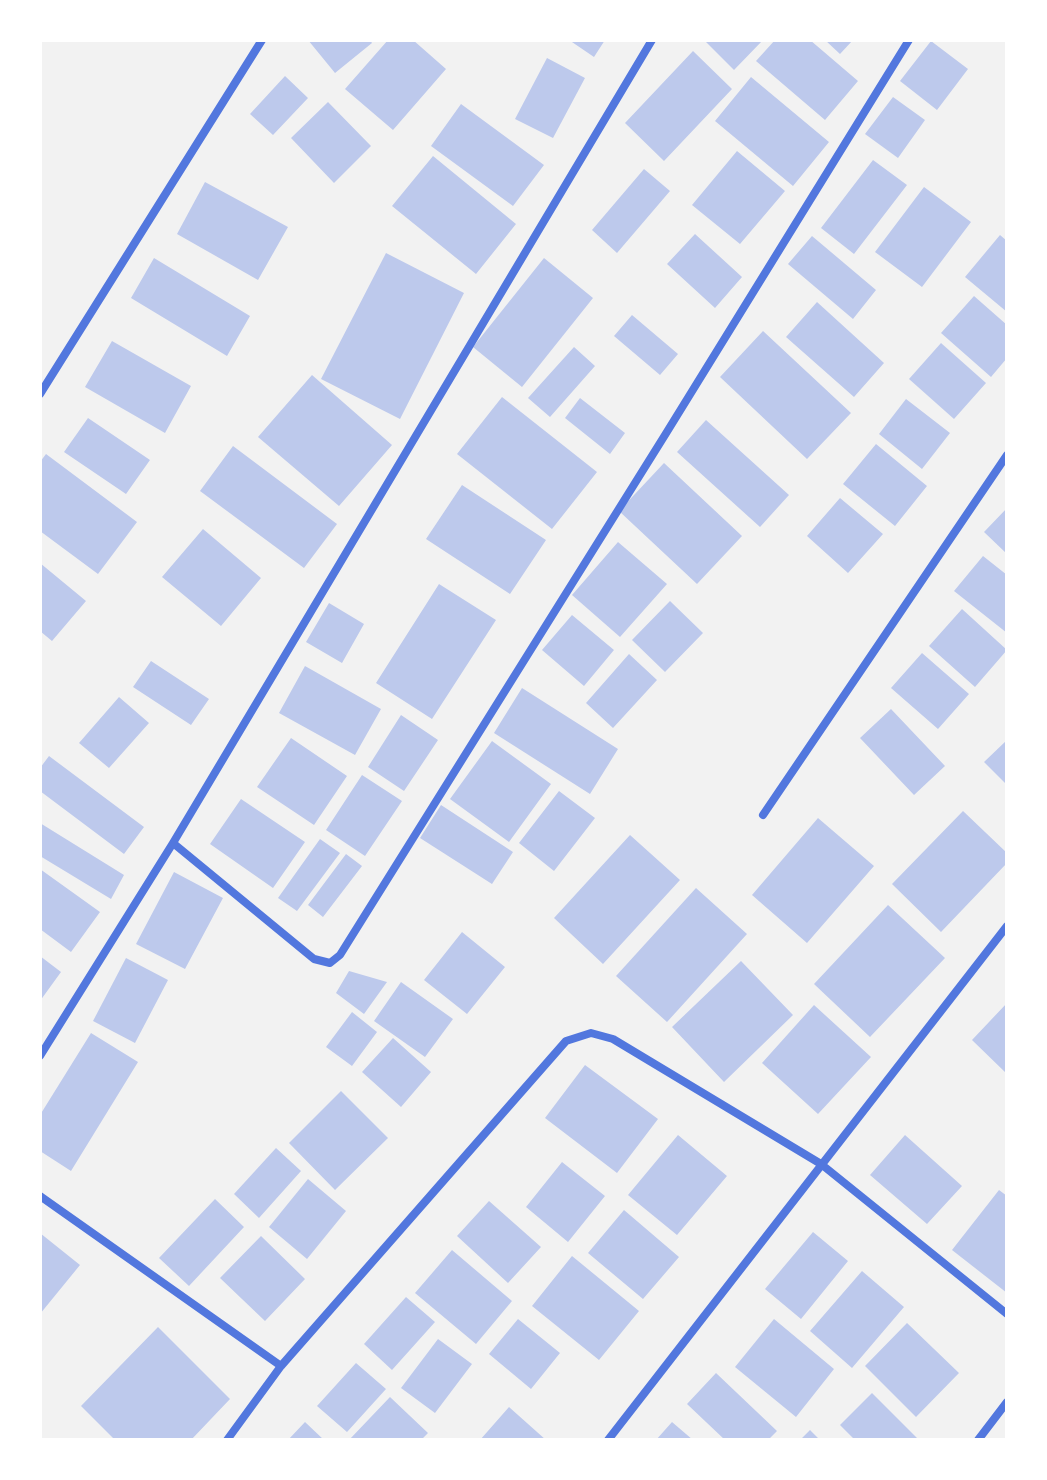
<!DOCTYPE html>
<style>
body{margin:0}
#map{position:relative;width:1047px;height:1480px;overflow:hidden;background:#f2f2f2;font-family:Mulish,sans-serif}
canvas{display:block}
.frame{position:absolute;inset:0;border:42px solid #fff;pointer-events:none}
</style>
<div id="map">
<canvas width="1047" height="1480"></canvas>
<div class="frame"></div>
</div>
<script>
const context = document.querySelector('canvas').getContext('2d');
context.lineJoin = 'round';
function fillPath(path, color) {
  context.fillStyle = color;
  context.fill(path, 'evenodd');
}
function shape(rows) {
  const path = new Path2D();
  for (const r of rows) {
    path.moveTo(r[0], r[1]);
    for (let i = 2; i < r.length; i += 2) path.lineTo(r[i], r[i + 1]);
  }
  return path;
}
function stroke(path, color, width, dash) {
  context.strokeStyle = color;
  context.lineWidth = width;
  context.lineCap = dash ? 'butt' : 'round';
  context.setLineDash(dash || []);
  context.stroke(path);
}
const building = shape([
 [308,40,370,40,372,43,335,73],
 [388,40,413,40,446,69,393,130,345,89],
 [569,40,605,40,594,57],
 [704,40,763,40,734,70],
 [775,40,810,40,858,81,825,120,756,61],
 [825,40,853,40,840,54],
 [931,41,968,69,937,110,900,81],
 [693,51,732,89,664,161,625,123],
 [547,58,585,78,553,138,515,119],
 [285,76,308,98,273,135,250,114],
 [751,77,829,142,793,186,715,121],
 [893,97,925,120,898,158,865,134],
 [328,102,371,146,334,183,291,138],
 [461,104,544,165,513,206,431,146],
 [737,151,785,191,740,244,692,205],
 [433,156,516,224,476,274,392,206],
 [873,160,907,185,854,254,821,228],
 [644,169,670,191,617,253,592,230],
 [205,182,288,227,258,280,177,234],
 [924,187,971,222,922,287,875,252],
 [695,234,742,277,715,308,667,264],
 [1000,235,1007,241,1007,312,965,277],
 [812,236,876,290,853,319,788,264],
 [386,253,464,293,400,419,321,379],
 [154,258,250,316,227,356,131,298],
 [544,258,593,298,522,387,473,347],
 [974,296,1007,325,1007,358,991,377,941,333],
 [817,302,884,363,854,397,786,337],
 [632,315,678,354,660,375,614,336],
 [763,331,851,413,807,459,720,377],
 [112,341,191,386,165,433,85,387],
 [941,343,986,383,954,419,909,379],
 [574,347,595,366,550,417,528,398],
 [312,375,392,445,339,506,258,437],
 [502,397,597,472,552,529,457,454],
 [580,398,625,433,610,454,565,418],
 [906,399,950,433,922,469,879,434],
 [88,418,150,460,126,494,64,452],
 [706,420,789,495,760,527,677,452],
 [876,444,927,486,895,526,843,484],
 [233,446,337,524,304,568,200,491],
 [46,454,137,522,98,574,40,531,40,462],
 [664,463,742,536,697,584,619,511],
 [462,485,546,540,510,594,426,539],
 [840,498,883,534,848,573,807,536],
 [1007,508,1007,554,984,532],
 [203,529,261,578,221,626,162,577],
 [618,542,667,584,620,637,572,595],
 [983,556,1007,575,1007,633,954,591],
 [40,563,86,601,52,641,40,631],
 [439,584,496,620,432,719,376,683],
 [670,601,703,633,665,672,632,640],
 [329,603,364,624,342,663,306,642],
 [962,609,1007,650,975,687,929,646],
 [572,615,614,650,584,686,542,650],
 [922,653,969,694,938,729,891,688],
 [629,654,657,680,613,728,586,703],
 [151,661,209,699,191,725,133,687],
 [305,666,381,709,355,755,279,713],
 [522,688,618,749,590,794,494,733],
 [119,697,149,723,109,768,79,743],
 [891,709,945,766,914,795,860,738],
 [401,715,438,740,404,791,368,767],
 [291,738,347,776,314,825,257,787],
 [1007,740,1007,785,984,762],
 [492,741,551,784,509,842,450,799],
 [49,756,144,827,124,854,40,791,40,768],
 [362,775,402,801,365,856,326,830],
 [559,791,595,818,554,871,519,843],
 [241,799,305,842,273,888,210,844],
 [441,805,513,852,492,884,420,838],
 [963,811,1007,853,1007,863,941,932,892,884],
 [818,818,874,866,807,943,752,895],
 [40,823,124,875,111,899,40,856],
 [630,835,680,880,603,964,554,918],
 [320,839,340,853,297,911,278,898],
 [346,854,362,866,323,917,308,905],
 [40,869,100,912,71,952,40,929],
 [174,872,223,898,185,969,136,944],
 [696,888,747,934,667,1022,616,976],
 [888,905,945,958,870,1037,814,984],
 [462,932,505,967,467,1014,424,980],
 [40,956,61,972,40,1001],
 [126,958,168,980,135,1043,93,1021],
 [741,961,793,1015,724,1082,672,1027],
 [349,971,387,982,364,1014,336,993],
 [401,982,453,1019,425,1057,374,1021],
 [1007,1003,1007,1074,972,1040],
 [814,1005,871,1057,818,1114,762,1063],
 [352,1012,377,1032,352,1066,326,1047],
 [91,1033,138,1062,71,1171,40,1151,40,1115],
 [393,1038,431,1072,401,1107,362,1072],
 [585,1065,658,1119,617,1173,545,1118],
 [341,1091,388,1138,335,1190,289,1143],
 [678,1135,727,1176,677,1235,628,1195],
 [905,1135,962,1186,927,1224,870,1175],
 [276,1148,301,1171,259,1218,234,1194],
 [562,1162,605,1196,568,1242,526,1207],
 [308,1179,346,1211,307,1259,269,1227],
 [999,1190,1007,1196,1007,1293,952,1250],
 [215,1199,244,1227,189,1286,159,1258],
 [489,1201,541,1247,508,1283,457,1236],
 [624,1210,679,1257,643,1299,588,1253],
 [813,1232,848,1261,801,1319,765,1289],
 [40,1233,80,1265,40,1314],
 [261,1236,305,1279,265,1321,220,1278],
 [452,1250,512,1301,476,1344,415,1293],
 [572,1256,639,1311,599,1360,532,1306],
 [862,1271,904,1307,852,1368,810,1331],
 [406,1297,435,1322,392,1370,364,1344],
 [518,1319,560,1353,531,1389,489,1354],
 [774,1319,834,1369,796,1417,735,1367],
 [907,1323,959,1373,916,1417,865,1366],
 [158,1327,230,1399,191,1440,115,1440,81,1406],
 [438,1339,472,1364,435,1413,401,1388],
 [356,1363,386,1389,347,1432,317,1406],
 [716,1373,777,1431,768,1440,725,1440,687,1404],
 [872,1393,919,1440,855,1440,840,1425],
 [390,1397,428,1433,421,1440,349,1440],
 [509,1407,546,1440,480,1440],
 [305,1422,324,1440,288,1440],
 [672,1422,693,1440,656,1440],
 [810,1430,820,1440,800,1440]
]);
const minor = shape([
 [40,394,262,40],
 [763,815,1007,455],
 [173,843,314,959,330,963,340,955,665,435,909,40],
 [40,1056,173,843,652,40],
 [40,1196,281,1366],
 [227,1440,281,1366,566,1041,591,1033,613,1039,821,1164,1007,1314],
 [608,1440,1007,926],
 [978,1440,1007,1402]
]);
fillPath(building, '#bdc9ec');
stroke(minor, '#5277de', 8);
</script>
